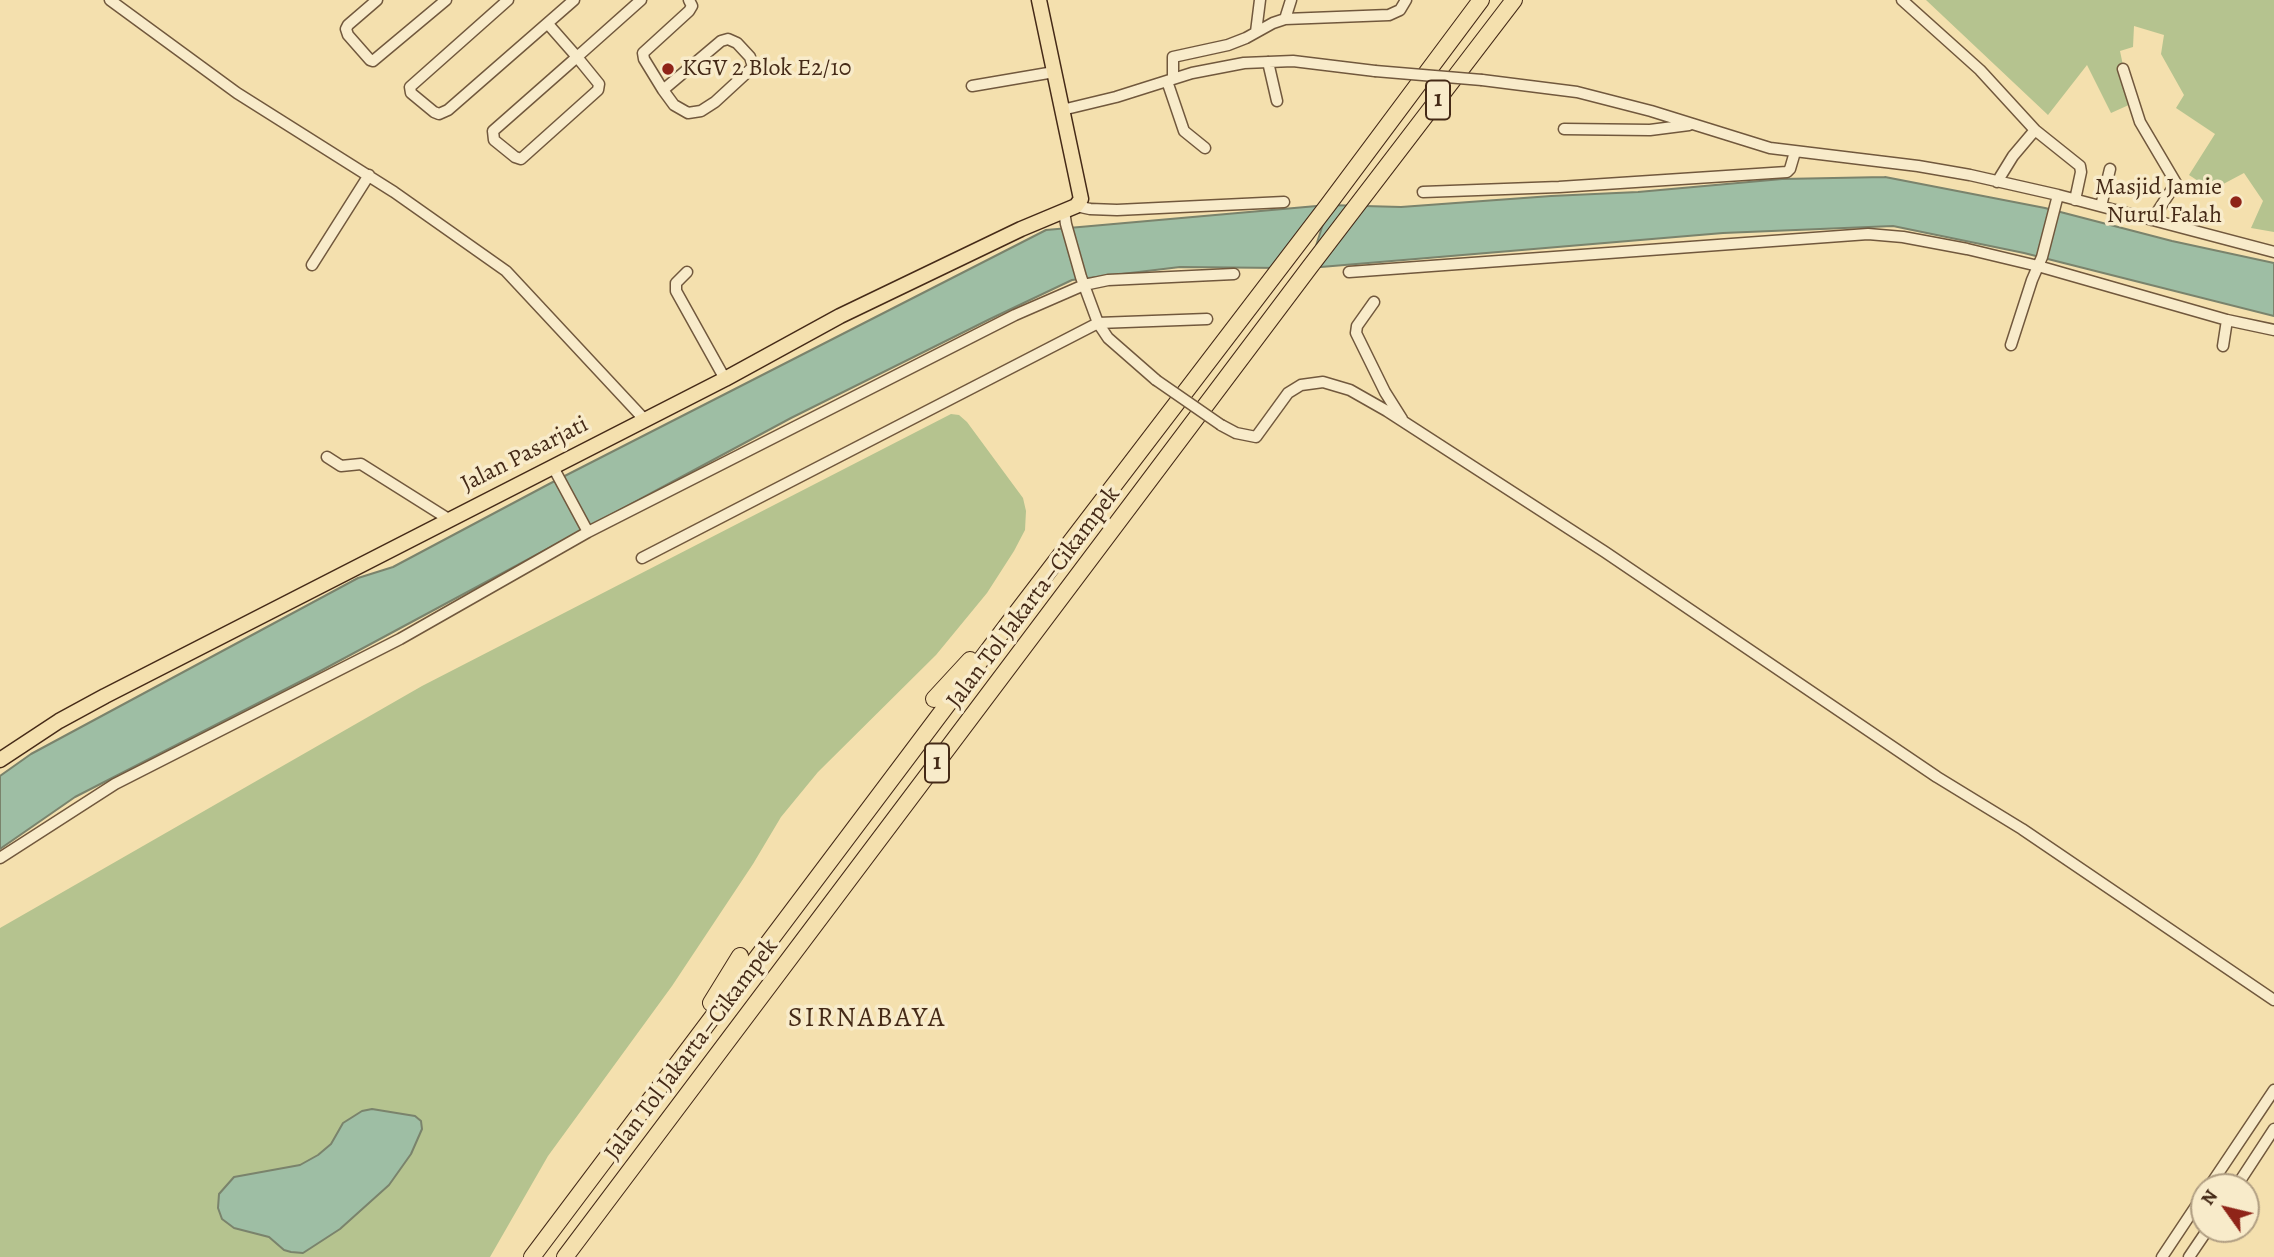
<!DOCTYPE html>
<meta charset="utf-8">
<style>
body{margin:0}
#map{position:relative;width:2274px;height:1257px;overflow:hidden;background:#f4e0ae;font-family:Alegreya,serif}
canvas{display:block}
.north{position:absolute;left:2190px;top:1173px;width:70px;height:70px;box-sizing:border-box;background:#f8ebca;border:2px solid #b09e82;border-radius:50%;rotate:304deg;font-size:19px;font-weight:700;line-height:28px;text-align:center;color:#452a17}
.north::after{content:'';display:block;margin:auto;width:24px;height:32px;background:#8f2418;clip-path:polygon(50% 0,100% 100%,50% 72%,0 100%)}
</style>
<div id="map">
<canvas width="2274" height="1257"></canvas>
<div class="north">N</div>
</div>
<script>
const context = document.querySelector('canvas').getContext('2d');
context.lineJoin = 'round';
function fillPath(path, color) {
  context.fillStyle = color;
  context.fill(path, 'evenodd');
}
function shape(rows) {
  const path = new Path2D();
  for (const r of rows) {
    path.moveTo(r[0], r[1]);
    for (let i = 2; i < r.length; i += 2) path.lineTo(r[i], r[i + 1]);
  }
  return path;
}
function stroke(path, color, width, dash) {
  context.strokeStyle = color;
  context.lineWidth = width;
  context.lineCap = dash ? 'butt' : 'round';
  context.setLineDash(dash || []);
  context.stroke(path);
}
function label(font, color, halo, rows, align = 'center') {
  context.font = font + ' Alegreya,serif';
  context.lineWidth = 7;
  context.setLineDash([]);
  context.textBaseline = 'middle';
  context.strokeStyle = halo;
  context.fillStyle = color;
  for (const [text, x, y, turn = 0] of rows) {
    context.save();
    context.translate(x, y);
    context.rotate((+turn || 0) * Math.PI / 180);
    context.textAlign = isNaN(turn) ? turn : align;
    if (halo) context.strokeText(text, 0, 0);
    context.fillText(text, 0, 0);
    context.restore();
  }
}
const green = shape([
 [1926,0,2274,0,2274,232,2251,228,2263,201,2244,173,2212,190,2189,175,2215,134,2176,108,2184,95,2161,54,2164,35,2134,26,2133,47,2120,51,2131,104,2111,113,2087,65,2048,115],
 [951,414,959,415,967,422,1023,498,1026,511,1025,530,1014,551,987,593,936,655,818,772,781,817,753,864,672,986,548,1156,490,1257,0,1257,0,928,422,686]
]);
const water = shape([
 [1885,177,2045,208,2172,241,2274,263,2274,316,2024,253,1893,226,1723,233,1309,268,1328,208,1281,268,1180,267,1072,280,990,319,791,418,313,675,75,797,0,849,0,776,31,754,358,578,393,567,549,484,1046,230,1328,205,1401,207,1551,196,1638,192,1782,179,1885,177],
 [372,1109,415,1116,421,1121,422,1129,411,1154,389,1185,340,1229,303,1253,291,1252,284,1250,269,1237,234,1228,222,1219,218,1208,219,1194,234,1177,300,1165,318,1155,331,1144,343,1123,362,1111,372,1109]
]);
const minor = shape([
 [110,0,237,93,394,192,506,271,644,419],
 [377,0,348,25,346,29,348,35,370,60,373,61,446,0],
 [508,0,410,87,411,93,434,112,439,114,448,110,574,0],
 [1902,0,1980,70,2035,130],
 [1285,19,1291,0],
 [548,24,577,57,493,131,494,140,515,157,521,159,598,90,599,84,577,57,641,0],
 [1256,32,1260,0],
 [1268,62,1277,101],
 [2123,69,2140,122,2176,183,2152,220],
 [1173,79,1173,57,1228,45,1246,38,1273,23,1285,19,1389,15,1400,10,1406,0],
 [1482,80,1577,92,1651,111,1770,148,1918,166,1970,175,2058,195,2274,252],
 [1167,81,1184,131,1205,148],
 [972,86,1054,72],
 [663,90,721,41,728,39,737,43,750,57,753,67,715,102,701,111,688,113,674,105,663,90,644,59,643,53,689,11,692,6,689,0],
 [1062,110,1116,97,1192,73,1244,63,1293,61,1375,71],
 [1564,129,1650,130,1689,125],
 [1997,182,2013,156,2035,130,2080,166,2081,172,2075,200],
 [1423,192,1559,187,1787,172,1790,169,1795,152],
 [1076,206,1090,209,1117,210,1284,202],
 [2101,206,2110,169],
 [1064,211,1066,224,1081,277,1098,323,1108,338,1156,380],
 [312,265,369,175],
 [687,272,676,283,676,291,725,379],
 [1349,272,1868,234,1903,237,1967,249,2038,266,2227,320,2274,330],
 [1374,302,1357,326,1356,333,1385,392,1402,419],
 [2011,345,2032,280,2042,257,2058,195],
 [2223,346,2227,320],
 [1221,425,1236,433,1256,437,1288,393,1301,385,1323,382,1350,390,1387,411,1605,552,1937,777,2022,829,2274,1000],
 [327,457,341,466,361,464,450,520],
 [553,467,588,532],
 [642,558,1098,323,1207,319],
 [0,858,115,784,400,639,588,532,1015,315,1084,285,1108,280,1234,274],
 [2209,1187,2274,1090],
 [2236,1187,2274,1129],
 [2162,1257,2204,1194],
 [2189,1257,2208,1229]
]);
const major = shape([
 [0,760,59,721,105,696,725,379,840,316,1021,229,1076,206,1081,199,1039,0]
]);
const highway = shape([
 [934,699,970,660],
 [711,1003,740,956],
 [532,1257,1008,624,1328,205,1481,0],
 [565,1257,1309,268,1514,0]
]);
const minorBridge = shape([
 [1375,71,1482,80],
 [1156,380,1221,425]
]);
const markers = [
 [668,69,7,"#8f2418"],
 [2236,202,7,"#8f2418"]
];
const shields = [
 [1438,100,24],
 [937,763,24]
];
const shieldNames = [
 ["1",1438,100],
 ["1",937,763]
];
const poiNames = [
 ["KGV 2 Blok E2/10",682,69],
 ["Masjid Jamie",2222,188,"right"],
 ["Nurul Falah",2222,216,"right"]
];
const streetNames = [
 ["Jalan Pasarjati",525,455,-27],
 ["Jalan Tol Jakarta–Cikampek",1034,598,-53],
 ["Jalan Tol Jakarta–Cikampek",692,1050,-53]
];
const quarterNames = [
 ["SIRNABAYA",867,1019]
];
fillPath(green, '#b5c38f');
fillPath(water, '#9ebea4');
stroke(water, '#7a836c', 2);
stroke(minor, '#71583d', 13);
stroke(major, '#452a17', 17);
stroke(highway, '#452a17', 18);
stroke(minor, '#f8ebca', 10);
stroke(major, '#f4e0ae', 14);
stroke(highway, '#f4e0ae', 16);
stroke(minorBridge, '#71583d', 13, []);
stroke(minorBridge, '#f8ebca', 10);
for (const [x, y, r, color] of markers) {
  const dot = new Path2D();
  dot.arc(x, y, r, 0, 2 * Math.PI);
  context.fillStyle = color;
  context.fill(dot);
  stroke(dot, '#f8ebca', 2.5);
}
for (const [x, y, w] of shields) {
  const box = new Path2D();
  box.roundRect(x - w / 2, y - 19.5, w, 39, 5);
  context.fillStyle = '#f8ebca';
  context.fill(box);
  stroke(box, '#452a17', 2);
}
label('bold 23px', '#452a17', null, shieldNames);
label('24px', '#452a17', '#f8ebca', poiNames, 'left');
label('24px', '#452a17', '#f8ebca', streetNames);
context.letterSpacing = '2px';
label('28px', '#452a17', '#f8ebca', quarterNames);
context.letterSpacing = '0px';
</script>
